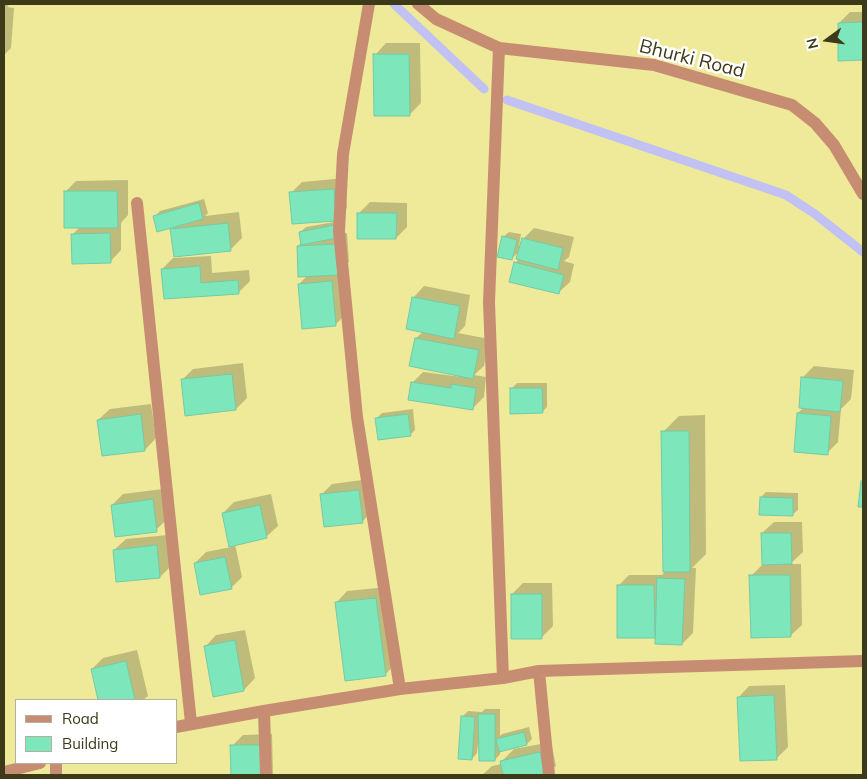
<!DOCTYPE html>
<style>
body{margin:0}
#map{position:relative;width:867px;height:779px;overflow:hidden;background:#efea9a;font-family:Mulish,sans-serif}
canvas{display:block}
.frame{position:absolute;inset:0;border:5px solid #3c3a19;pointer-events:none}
.legend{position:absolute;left:15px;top:699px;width:162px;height:65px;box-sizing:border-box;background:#fff;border:1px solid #b1b0a3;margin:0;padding:6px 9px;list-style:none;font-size:15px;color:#3c3a19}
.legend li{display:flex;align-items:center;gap:10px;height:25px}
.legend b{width:25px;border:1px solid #b1b0a3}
.north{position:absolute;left:802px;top:15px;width:50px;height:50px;-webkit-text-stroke:4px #fff;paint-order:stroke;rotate:256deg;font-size:14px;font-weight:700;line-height:20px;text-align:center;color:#3c3a19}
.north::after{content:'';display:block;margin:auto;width:18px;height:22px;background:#3c3a19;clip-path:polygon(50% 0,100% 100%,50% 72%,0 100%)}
</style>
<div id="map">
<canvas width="867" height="779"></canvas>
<div class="frame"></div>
<ul class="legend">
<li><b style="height:6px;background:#c78d73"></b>Road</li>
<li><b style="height:14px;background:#7de7bb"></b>Building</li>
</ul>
<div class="north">N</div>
</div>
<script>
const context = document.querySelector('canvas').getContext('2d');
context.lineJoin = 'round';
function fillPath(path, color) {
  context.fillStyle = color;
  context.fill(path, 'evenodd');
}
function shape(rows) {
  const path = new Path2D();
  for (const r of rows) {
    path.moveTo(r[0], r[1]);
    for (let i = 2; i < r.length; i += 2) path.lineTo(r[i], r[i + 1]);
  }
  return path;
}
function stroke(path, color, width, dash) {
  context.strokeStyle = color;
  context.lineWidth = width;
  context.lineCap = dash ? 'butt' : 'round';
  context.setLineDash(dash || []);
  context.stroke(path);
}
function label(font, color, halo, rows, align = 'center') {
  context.font = font + ' Mulish,sans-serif';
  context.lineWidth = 5;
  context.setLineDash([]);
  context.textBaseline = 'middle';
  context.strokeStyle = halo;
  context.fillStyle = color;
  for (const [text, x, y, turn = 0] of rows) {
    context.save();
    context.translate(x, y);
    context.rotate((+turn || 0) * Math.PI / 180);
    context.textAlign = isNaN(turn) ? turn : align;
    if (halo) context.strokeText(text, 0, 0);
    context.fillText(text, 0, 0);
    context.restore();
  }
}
const shadow = shape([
 [4,4,10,4,7,7,14,8,11,48,4,55],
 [850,12,863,12,863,59,840,59,839,23],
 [386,43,420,43,421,103,409,115,375,55],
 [345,178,347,208,334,221,291,193,302,182],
 [128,180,128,215,121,223,121,250,110,262,73,234,80,227,65,192,76,181],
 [204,199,208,213,205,216,239,212,242,238,231,249,172,230,176,226,155,216,160,211],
 [370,202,407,203,407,227,396,238,359,213],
 [340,221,339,234,347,233,349,262,342,269,346,314,335,325,299,284,308,275,298,246,302,242,300,232,306,227],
 [534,228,574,237,569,257,564,261,574,264,570,282,558,293,515,263,519,259,520,251,511,259,503,237,509,232,521,234,519,246,521,246,523,239],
 [211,256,212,273,249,270,250,281,239,292,165,298,162,269,173,258],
 [424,286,470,295,465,326,458,333,489,339,484,366,474,375,486,377,484,397,473,408,412,383,423,372,462,377,463,375,416,338,424,331,413,298],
 [243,363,247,398,236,409,182,380,193,369],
 [814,366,854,370,851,399,841,409,838,442,827,453,798,413,804,407,803,377],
 [517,383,547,383,547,407,542,412,511,389],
 [151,404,156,438,145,450,98,420,110,409],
 [413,409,415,430,410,435,376,419,382,413],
 [705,415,706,554,692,568,696,568,693,633,682,644,657,634,654,637,618,586,629,575,662,575,666,570,663,432,679,416],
 [370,479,373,510,362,522,321,495,332,484],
 [163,489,167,519,156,530,112,505,123,494],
 [766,492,798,493,798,510,792,515,761,497],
 [271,494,278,526,266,537,235,544,242,577,231,588,195,563,206,552,231,547,223,513,234,502],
 [774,522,802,522,803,552,790,564,801,564,802,625,790,636,751,576,763,564,762,533],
 [168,535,171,566,160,577,114,550,126,539],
 [523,583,552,583,553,626,542,637,512,594],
 [387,587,396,663,385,675,336,603,347,591],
 [245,630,255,678,244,690,205,647,216,635],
 [137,650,148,696,143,700,99,700,92,669,103,658],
 [785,685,788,747,777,758,738,698,749,686],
 [485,709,500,709,500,736,502,734,529,727,532,739,527,744,500,751,500,754,495,760,480,744,478,744,477,753,472,759,462,717,468,711,482,712],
 [272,734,273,775,232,775,232,746,243,735],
 [551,742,556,766,550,771,551,775,482,775,492,766,502,764,502,761,514,749]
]);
const stream = shape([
 [394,4,484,89],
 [507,100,786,195,815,214,863,252]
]);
const building = shape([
 [863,22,863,60,838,61,838,23,863,22],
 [373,54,409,54,410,116,374,116,373,54],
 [334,189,336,221,292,224,289,192,334,189],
 [64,191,117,191,118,228,64,228,64,191],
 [199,203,203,219,157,232,153,216,199,203],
 [357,213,397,213,396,239,357,239,357,213],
 [228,223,231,251,174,257,170,229,228,223],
 [334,225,337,238,301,245,299,232,334,225],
 [110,233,111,263,72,264,71,234,110,233],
 [502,236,517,240,512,260,497,257,502,236],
 [522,238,563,248,558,270,516,259,522,238],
 [336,244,338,275,298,277,297,246,336,244],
 [514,262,564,275,559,294,509,282,514,262],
 [200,266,201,283,238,280,239,294,164,299,161,269,200,266],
 [332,281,336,326,302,329,298,284,332,281],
 [412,297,460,306,454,339,406,329,412,297],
 [415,338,479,350,473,379,409,366,415,338],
 [232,374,236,410,185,416,181,379,232,374],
 [801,377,843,381,840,412,799,408,801,377],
 [411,382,451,388,451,384,476,388,473,410,408,400,411,382],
 [510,388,542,388,543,413,510,414,510,388],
 [797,413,831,416,828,455,794,452,797,413],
 [141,414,145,451,102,456,97,420,141,414],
 [408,414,411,436,378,440,375,418,408,414],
 [661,431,689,431,690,572,663,572,661,431],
 [861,481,863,481,863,507,858,507,861,481],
 [359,490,363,523,324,527,320,494,359,490],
 [760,497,793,498,793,516,759,515,760,497],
 [153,499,157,532,115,537,111,505,153,499],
 [260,505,267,538,229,547,222,513,260,505],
 [761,533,791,533,792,564,762,565,761,533],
 [157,545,160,578,116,582,113,550,157,545],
 [225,557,232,589,200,595,194,563,225,557],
 [749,575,790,575,791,637,751,638,749,575],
 [657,578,685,579,682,645,655,644,657,578],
 [617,585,654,585,655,638,617,638,617,585],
 [511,594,542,594,542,639,511,639,511,594],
 [376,598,386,676,345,681,335,602,376,598],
 [235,640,244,691,213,697,204,646,235,640],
 [126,661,135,700,98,700,91,669,126,661],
 [774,695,777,760,740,761,737,697,774,695],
 [478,714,495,714,495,761,479,761,478,714],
 [461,716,475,717,472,760,458,759,461,716],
 [524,732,527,745,499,752,496,739,524,732],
 [230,745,262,745,262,775,231,775,230,745],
 [540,752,545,775,503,775,500,761,540,752]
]);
const minor = shape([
 [369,4,343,154,339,231,357,417,400,689],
 [418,4,436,19,499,48,654,65,792,105,815,123,834,145,863,194],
 [499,48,489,302,503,678],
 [137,203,191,723],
 [539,671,549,775],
 [264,711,266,775],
 [176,727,264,711,400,689,503,678,539,671,863,661],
 [56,763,56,775],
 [4,772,40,763]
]);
const streetNames = [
 ["Bhurki Road",692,59,14]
];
fillPath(shadow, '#0003');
stroke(stream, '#c1c1f3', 9);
fillPath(building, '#7de7bb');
stroke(building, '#73caa5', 1);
stroke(minor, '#c78d73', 12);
label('19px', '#3c3a19', '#fff', streetNames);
</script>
